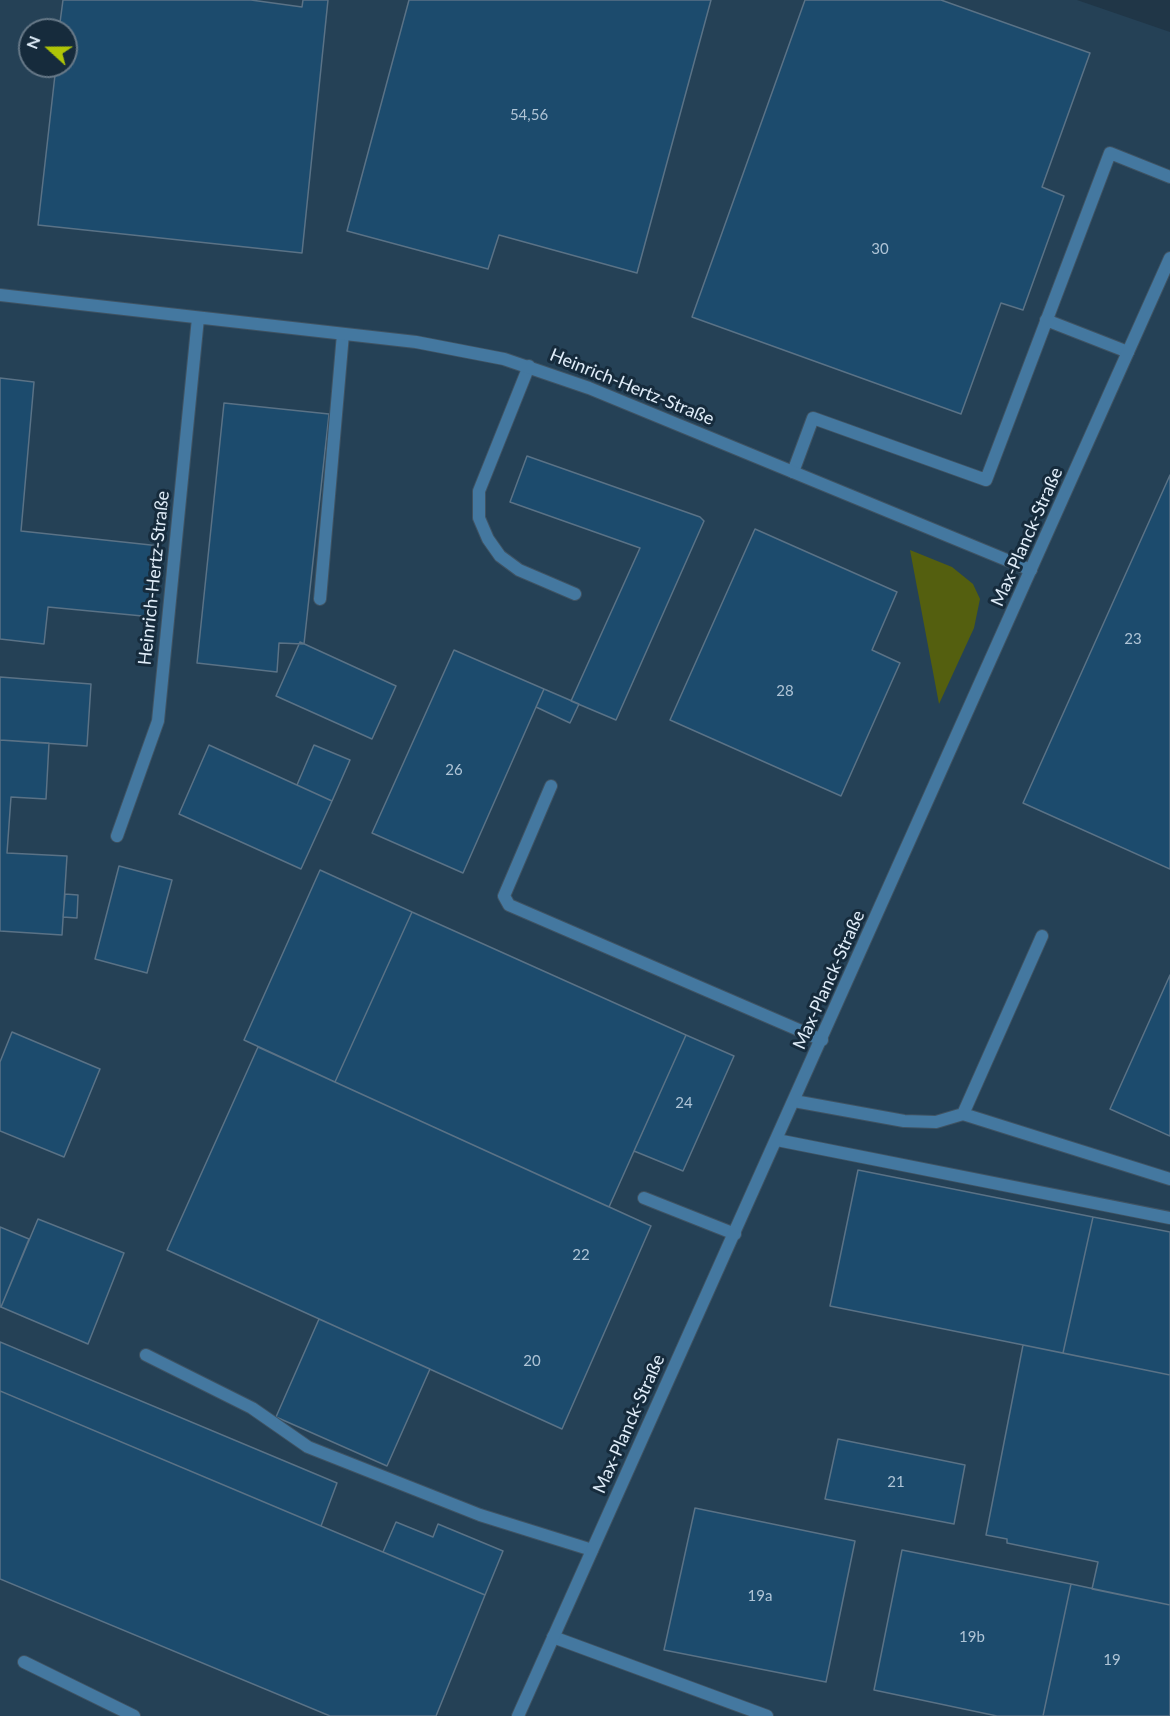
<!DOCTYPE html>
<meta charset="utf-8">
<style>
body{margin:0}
#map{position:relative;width:1170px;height:1716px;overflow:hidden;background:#203647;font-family:Lato,sans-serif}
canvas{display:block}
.north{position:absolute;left:18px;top:18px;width:60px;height:60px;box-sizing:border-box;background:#162b3c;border:2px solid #677988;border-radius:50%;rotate:291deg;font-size:16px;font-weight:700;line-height:24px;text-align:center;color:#e0edf9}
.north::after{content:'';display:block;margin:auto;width:21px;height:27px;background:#afc507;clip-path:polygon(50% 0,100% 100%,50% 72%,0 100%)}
</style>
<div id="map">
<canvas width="1170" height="1716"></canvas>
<div class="north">N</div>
</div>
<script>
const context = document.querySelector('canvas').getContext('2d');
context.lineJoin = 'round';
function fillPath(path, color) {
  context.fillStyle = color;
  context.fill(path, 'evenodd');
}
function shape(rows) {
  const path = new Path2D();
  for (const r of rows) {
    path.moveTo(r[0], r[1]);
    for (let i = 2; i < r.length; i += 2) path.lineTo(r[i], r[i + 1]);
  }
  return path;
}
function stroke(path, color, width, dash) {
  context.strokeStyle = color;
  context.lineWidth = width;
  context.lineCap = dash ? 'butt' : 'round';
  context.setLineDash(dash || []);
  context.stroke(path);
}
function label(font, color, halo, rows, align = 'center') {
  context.font = font + ' Lato,sans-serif';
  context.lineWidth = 6;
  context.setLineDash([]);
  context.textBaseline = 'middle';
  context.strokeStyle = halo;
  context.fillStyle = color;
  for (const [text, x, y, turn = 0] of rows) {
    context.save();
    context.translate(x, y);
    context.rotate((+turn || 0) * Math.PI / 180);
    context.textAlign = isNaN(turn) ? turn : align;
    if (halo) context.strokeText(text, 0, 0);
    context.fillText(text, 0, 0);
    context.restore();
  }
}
const built = shape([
 [0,0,1077,0,1170,32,1170,1716,0,1716],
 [30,30,66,30,66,66,30,66]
]);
const green = shape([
 [910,550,952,567,973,584,980,599,974,628,939,704]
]);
const building = shape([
 [63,0,251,0,302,7,303,0,328,0,302,253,38,225,56,66,66,66,66,30,59,30,63,0],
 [409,0,711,0,637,273,499,235,488,269,347,231,409,0],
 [805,0,941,0,1090,53,1042,187,1064,196,1023,310,1001,303,961,414,692,317,805,0],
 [0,378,34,382,21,531,160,546,153,617,48,607,44,644,0,639,0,378],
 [224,403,329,414,304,644,279,643,277,672,197,663,224,403],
 [527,456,700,517,704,521,616,720,571,701,640,548,510,502,527,456],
 [1170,475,1170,869,1023,803,1170,475],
 [755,529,897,592,872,650,900,663,841,796,670,720,755,529],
 [300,642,396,686,372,739,276,696,300,642],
 [454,650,544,689,463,873,372,833,454,650],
 [0,677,91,684,87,746,0,740,0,677],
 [544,689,579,704,570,723,536,707,544,689],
 [0,740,49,743,46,799,11,797,7,853,67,856,62,935,0,931,0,740],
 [209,745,332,801,301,869,179,814,209,745],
 [314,745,350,760,332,801,297,785,314,745],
 [119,866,172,880,147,973,95,959,119,866],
 [320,870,412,912,335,1082,244,1040,320,870],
 [65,894,78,895,77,918,63,917,65,894],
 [412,912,686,1035,609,1207,335,1082,412,912],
 [1170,975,1170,1136,1110,1109,1170,975],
 [12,1032,100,1069,64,1157,0,1131,0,1062,12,1032],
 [686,1035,734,1056,683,1171,634,1151,686,1035],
 [258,1047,651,1226,562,1429,167,1250,258,1047],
 [858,1170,1093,1217,1063,1353,830,1306,858,1170],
 [1093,1217,1170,1232,1170,1375,1063,1353,1093,1217],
 [38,1219,124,1253,88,1344,1,1307,38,1219],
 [0,1227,29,1239,1,1307,0,1307,0,1227],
 [319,1319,430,1369,387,1466,276,1417,319,1319],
 [0,1342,337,1483,321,1526,0,1391,0,1342],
 [1023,1345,1170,1375,1170,1605,1092,1589,1098,1562,1007,1543,1007,1539,986,1535,1023,1345],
 [0,1391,485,1595,436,1716,330,1716,0,1579,0,1391],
 [838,1439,965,1465,954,1524,825,1499,838,1439],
 [695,1508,855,1541,826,1682,664,1650,695,1508],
 [396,1522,433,1537,438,1524,503,1551,485,1595,383,1552,396,1522],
 [902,1550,1071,1584,1043,1716,997,1716,874,1690,902,1550],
 [1071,1584,1170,1605,1170,1716,1043,1716,1071,1584]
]);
const service = shape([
 [1046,320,1128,352],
 [529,366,479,491,479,518,488,539,500,556,519,570,575,594],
 [793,472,813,418,986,480,1110,153,1170,177],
 [320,599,343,334],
 [551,786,504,896,509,905,822,1040],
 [794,1101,904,1121,936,1122,963,1114,1042,936],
 [963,1114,1170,1179],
 [777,1140,1170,1218],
 [644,1198,735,1234],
 [146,1355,252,1408,308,1447,480,1515,592,1550],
 [553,1637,767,1716],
 [24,1662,134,1716]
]);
const minor = shape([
 [0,295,416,342,504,359,589,388,1031,570],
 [117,836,158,721,198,318]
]);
const tertiary = shape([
 [518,1716,1170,258]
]);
const numberNames = [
 ["54,56",529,115],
 ["30",880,249],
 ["23",1133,639],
 ["28",785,691],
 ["26",454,770],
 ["24",684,1103],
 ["22",581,1255],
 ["20",532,1361],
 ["21",896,1482],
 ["19a",760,1596],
 ["19b",972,1637],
 ["19",1112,1660]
];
const streetNames = [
 ["Heinrich-Hertz-Straße",632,387,22],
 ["Max-Planck-Straße",1027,537,-66],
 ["Heinrich-Hertz-Straße",154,578,-84],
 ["Max-Planck-Straße",829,980,-66],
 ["Max-Planck-Straße",629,1424,-66]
];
fillPath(built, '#254156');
fillPath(green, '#545f0f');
fillPath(building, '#1c4b6d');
stroke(building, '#5a7286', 1.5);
stroke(service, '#3f5363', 14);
stroke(minor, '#3f5363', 14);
stroke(tertiary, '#3f5363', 14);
stroke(service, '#4478a0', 12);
stroke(minor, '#4478a0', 12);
stroke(tertiary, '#4478a0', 12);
label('15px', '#afc4d6', null, numberNames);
label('18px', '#e0edf9', '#162b3c', streetNames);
</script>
